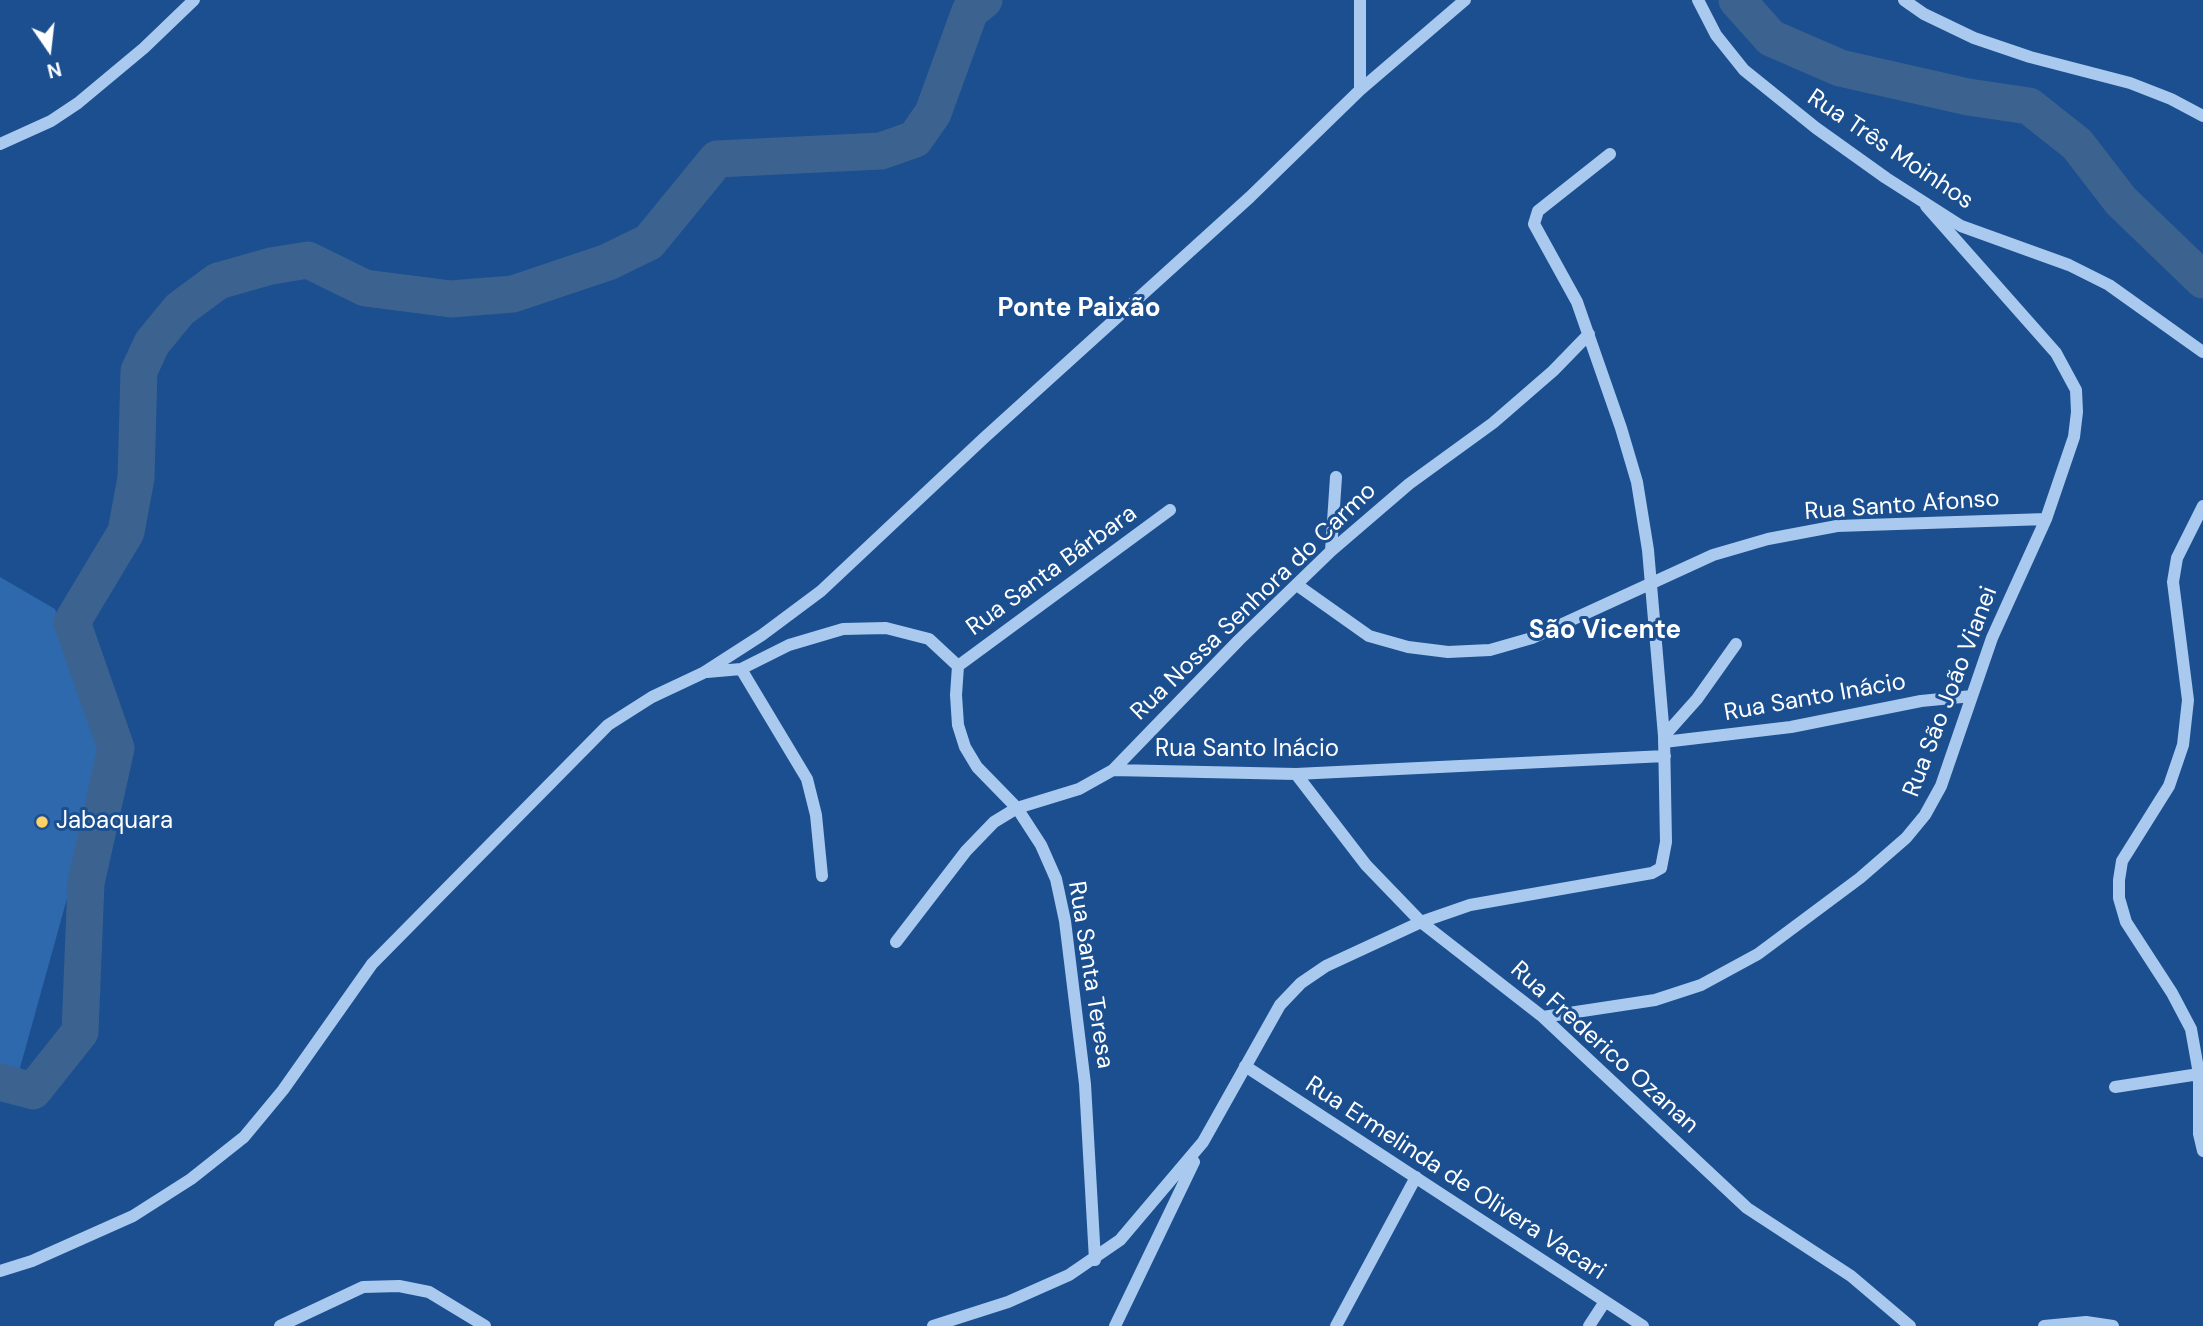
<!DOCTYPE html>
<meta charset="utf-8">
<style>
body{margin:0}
#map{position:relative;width:2203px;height:1326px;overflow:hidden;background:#1b4f8f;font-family:"DM Sans",sans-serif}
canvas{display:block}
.north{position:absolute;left:14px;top:14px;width:70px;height:70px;-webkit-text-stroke:5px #1b4f8f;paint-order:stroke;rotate:166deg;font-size:19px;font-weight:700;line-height:28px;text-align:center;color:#fff}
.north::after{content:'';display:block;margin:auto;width:24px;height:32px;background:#fff;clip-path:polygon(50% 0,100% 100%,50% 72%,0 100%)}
</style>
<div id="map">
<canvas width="2203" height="1326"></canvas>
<div class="north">N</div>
</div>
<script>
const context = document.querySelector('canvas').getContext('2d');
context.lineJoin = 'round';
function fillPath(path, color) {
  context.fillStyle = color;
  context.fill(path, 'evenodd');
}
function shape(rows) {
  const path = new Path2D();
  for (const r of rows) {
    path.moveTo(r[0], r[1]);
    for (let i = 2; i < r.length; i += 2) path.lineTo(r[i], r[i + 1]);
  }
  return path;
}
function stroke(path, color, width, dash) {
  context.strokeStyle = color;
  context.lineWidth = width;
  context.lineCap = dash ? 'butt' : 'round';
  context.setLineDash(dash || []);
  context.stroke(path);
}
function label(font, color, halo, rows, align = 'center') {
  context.font = font + ' "DM Sans",sans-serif';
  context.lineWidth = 6;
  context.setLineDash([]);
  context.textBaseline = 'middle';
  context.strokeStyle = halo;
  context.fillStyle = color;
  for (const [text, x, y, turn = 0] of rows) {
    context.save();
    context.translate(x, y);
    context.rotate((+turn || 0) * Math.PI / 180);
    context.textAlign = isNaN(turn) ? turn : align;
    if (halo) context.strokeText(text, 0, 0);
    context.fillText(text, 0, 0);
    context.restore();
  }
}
const green = shape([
 [0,577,55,609,101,750,68,895,18,1075,0,1069]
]);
const river = shape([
 [1737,0,1771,38,1840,68,1968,97,2029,106,2077,144,2121,201,2203,280],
 [0,1082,33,1091,80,1032,86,883,116,748,72,622,126,532,136,478,139,371,152,343,180,309,218,281,271,266,308,260,365,288,451,299,513,294,608,262,649,242,717,159,881,151,915,139,933,113,970,11,984,0]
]);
const minor = shape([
 [1698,0,1716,35,1744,70,1816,128,1886,178,1961,226,2069,265,2109,285,2203,352],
 [1904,0,1924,14,1974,38,2030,57,2130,83,2171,99,2203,116],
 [1360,90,1360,0],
 [0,144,51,121,78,103,144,48,194,0],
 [2203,506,2177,558,2173,582,2188,700,2183,745,2169,786,2122,861,2119,880,2119,898,2126,922,2172,993,2191,1029,2199,1074,2199,1134,2203,1151],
 [1331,551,1336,477],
 [1297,585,1369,636,1408,647,1448,652,1490,650,1532,638,1713,555,1768,539,1837,526,2046,519],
 [958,666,1170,510],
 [741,669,807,779,816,815,822,876],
 [707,672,741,669,789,645,843,629,886,628,929,639,958,666,956,695,958,725,965,747,977,767,1017,808,1041,845,1056,879,1065,921,1085,1084,1095,1260],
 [1664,736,1697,699,1736,644],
 [1664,742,1791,727,1921,701,1972,696],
 [1113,770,1239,640,1331,551,1409,484,1493,423,1553,371,1589,334],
 [1296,774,1366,865,1421,922,1543,1017,1747,1208,1851,1276,1910,1326],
 [896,942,966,851,994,822,1017,808,1079,789,1113,770,1296,774,1665,756],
 [1543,1017,1655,1000,1701,985,1758,954,1860,878,1906,838,1925,815,1941,786,1992,638,2046,519,2074,437,2077,412,2076,390,2056,353,1926,206],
 [1245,1066,1643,1326],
 [2115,1087,2199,1074],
 [0,1271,32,1261,133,1216,191,1179,244,1137,283,1090,372,964,608,725,652,697,703,673,762,635,821,591,984,438,1250,197,1360,90,1465,0],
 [280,1326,363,1287,399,1286,429,1292,485,1326],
 [933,1326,1008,1302,1069,1275,1120,1240,1203,1142,1280,1005,1301,983,1326,966,1421,922,1470,905,1652,873,1661,868,1666,842,1664,736,1648,550,1637,482,1621,428,1577,302,1534,224,1538,211,1610,154],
 [1115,1326,1194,1162],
 [1336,1326,1416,1177],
 [1589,1326,1604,1303],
 [2044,1326,2086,1322,2113,1326]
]);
const markers = [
 [42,822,7,"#ffd166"]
];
const streetNames = [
 ["Rua Três Moinhos",1890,150,34],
 ["Rua Santo Afonso",1902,506,-4],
 ["Rua Santa Bárbara",1052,571,-36],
 ["Rua Nossa Senhora do Carmo",1254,602,-44],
 ["Rua São João Vianei",1951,692,-69],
 ["Rua Santo Inácio",1815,698,-10],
 ["Rua Santo Inácio",1247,750],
 ["Rua Santa Teresa",1090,975,81],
 ["Rua Frederico Ozanan",1604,1048,42],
 ["Rua Ermelinda de Olivera Vacari",1455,1179,33]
];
const poiNames = [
 ["Jabaquara",56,822]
];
const neighbourhoodNames = [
 ["Ponte Paixão",1079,309],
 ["São Vicente",1605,631]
];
fillPath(green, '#2e69ad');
stroke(river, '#3c6290', 37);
stroke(minor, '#a9c9ee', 12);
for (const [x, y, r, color] of markers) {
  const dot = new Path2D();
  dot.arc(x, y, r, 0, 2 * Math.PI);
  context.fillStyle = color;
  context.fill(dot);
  stroke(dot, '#1b4f8f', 2.5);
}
label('24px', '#fff', '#1b4f8f', streetNames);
label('24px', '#fff', '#1b4f8f', poiNames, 'left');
label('bold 26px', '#fff', '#1b4f8f', neighbourhoodNames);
</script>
